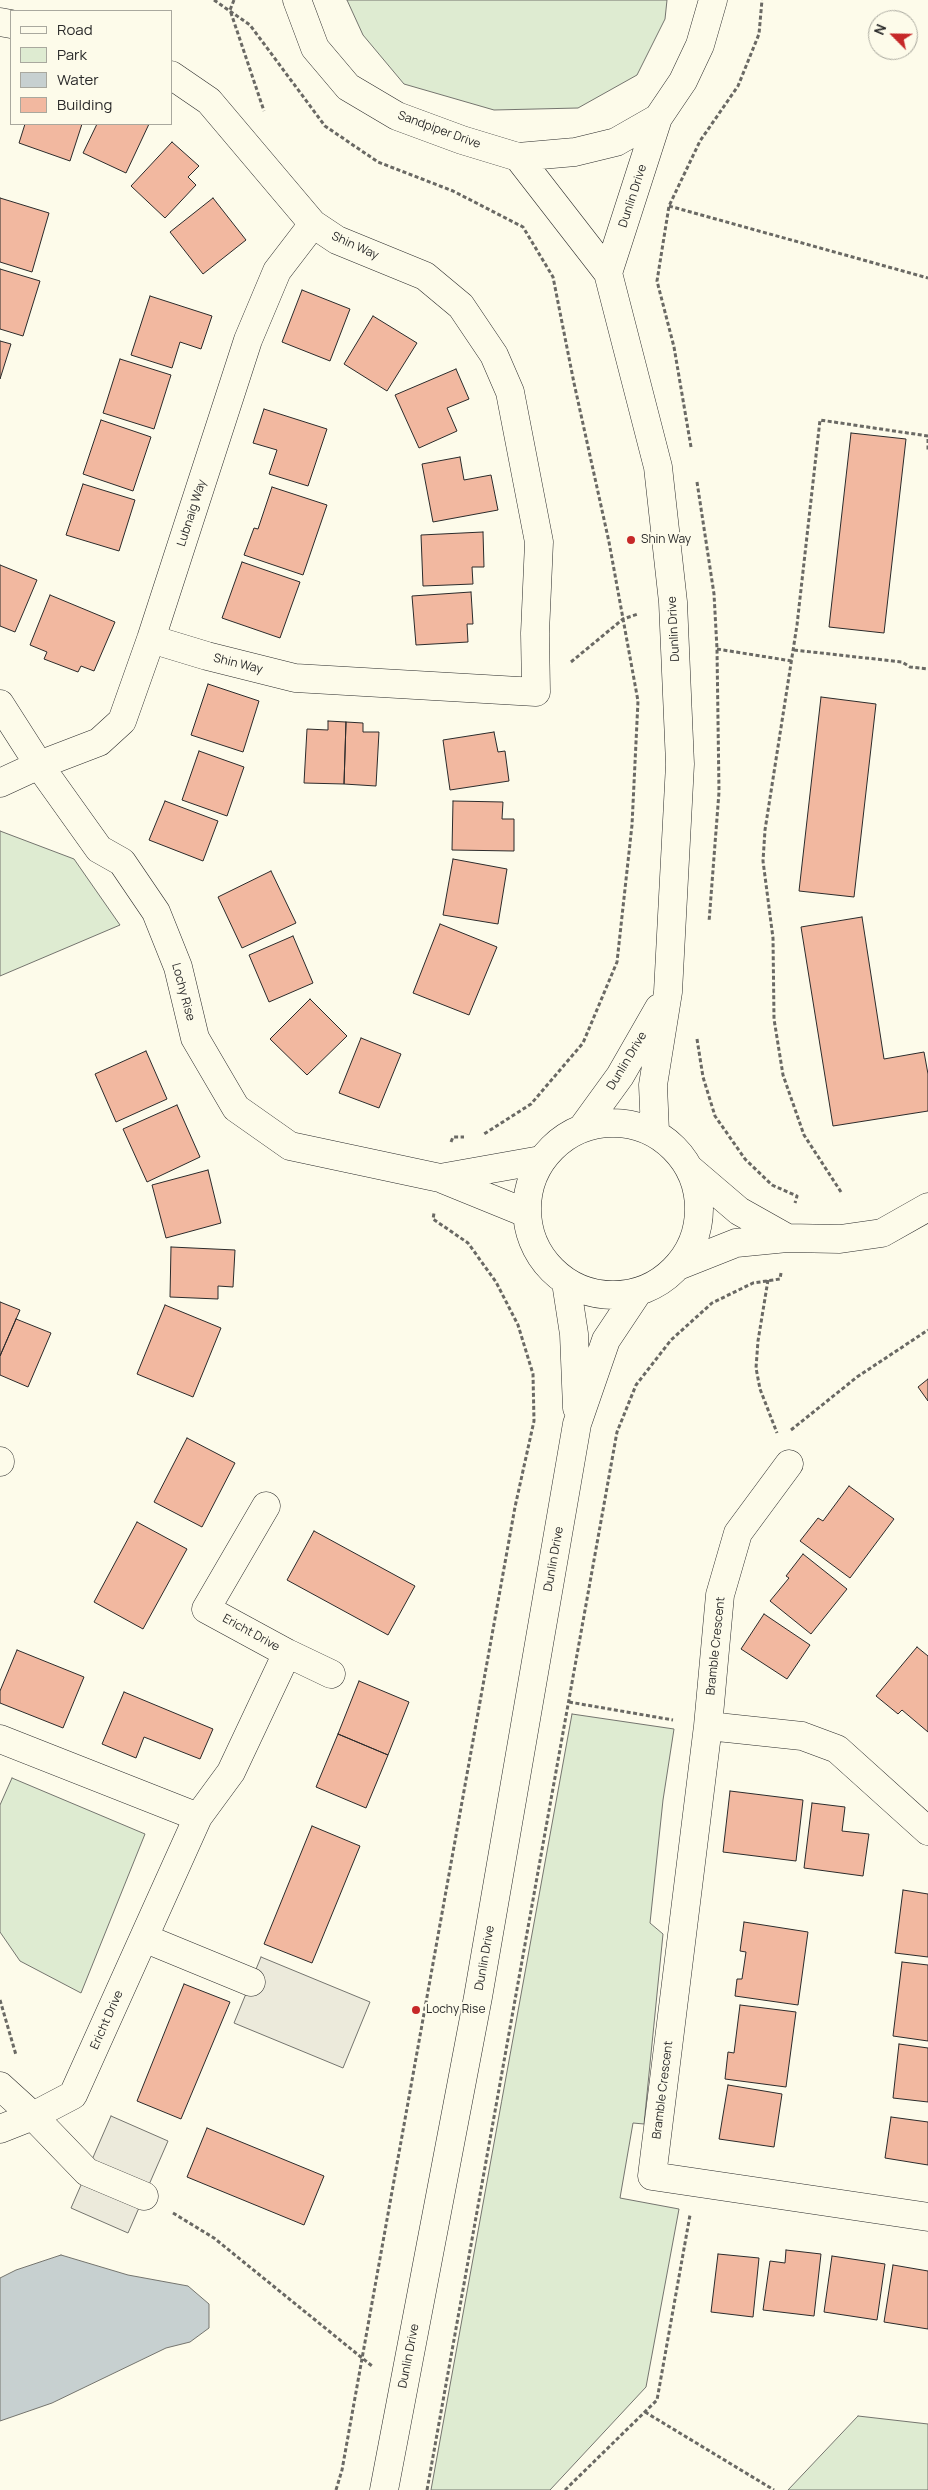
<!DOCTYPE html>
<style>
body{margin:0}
#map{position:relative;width:928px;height:2490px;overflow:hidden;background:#fdfbea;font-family:Manrope,sans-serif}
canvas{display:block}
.legend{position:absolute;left:10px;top:10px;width:162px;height:115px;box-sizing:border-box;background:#fdfbea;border:1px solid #a9a89e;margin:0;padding:6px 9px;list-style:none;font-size:15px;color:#2b2b2b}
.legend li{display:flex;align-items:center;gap:10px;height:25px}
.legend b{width:25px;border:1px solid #a9a89e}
.north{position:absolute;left:868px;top:10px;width:50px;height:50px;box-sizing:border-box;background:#fdfbea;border:1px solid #a9a89e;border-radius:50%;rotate:293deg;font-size:14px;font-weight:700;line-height:20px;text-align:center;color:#2b2b2b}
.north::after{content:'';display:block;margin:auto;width:18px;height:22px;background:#c62828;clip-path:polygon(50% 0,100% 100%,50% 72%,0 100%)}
</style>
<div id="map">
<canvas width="928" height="2490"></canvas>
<ul class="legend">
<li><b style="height:6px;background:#fdfbea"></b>Road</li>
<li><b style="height:14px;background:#deebd1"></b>Park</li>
<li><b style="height:14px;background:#c7d0d0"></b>Water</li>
<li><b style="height:14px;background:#f2b8a0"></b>Building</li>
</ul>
<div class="north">N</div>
</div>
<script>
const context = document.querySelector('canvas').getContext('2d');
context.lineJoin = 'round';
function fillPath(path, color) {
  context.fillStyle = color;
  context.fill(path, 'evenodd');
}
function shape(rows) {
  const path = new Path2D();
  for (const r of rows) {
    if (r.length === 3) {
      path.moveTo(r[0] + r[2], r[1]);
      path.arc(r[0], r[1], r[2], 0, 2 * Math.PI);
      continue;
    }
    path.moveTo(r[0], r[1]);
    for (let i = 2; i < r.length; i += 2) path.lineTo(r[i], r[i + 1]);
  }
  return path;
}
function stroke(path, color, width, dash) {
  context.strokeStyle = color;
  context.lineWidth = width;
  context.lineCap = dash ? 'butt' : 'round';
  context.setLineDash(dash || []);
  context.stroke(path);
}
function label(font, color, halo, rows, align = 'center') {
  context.font = font + ' Manrope,sans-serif';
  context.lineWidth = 4;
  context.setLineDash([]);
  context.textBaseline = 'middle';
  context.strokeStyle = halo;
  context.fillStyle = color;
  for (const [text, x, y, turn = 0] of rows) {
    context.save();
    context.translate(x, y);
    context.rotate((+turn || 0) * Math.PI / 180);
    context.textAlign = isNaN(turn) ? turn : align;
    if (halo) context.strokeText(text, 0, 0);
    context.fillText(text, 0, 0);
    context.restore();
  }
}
const green = shape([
 [347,0,667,0,665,19,637,75,578,108,494,110,404,84,363,35,347,0],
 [0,831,74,859,120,925,0,976,0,831],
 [572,1714,674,1729,663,1800,650,1923,663,1934,644,2124,633,2123,620,2198,679,2209,646,2387,550,2490,431,2490,572,1714],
 [12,1778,145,1834,81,1993,20,1961,0,1932,0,1805,12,1778],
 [858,2416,928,2424,928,2490,788,2490,858,2416]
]);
const parking = shape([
 [261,1957,370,2002,343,2068,234,2023,261,1957],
 [111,2116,168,2141,128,2233,71,2208,111,2116]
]);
const water = shape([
 [61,2255,128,2275,188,2286,209,2304,209,2328,190,2342,166,2348,52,2403,0,2421,0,2278,16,2270,61,2255]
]);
const building = shape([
 [25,124,82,124,70,161,19,143,25,124],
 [97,124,149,124,126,173,83,153,97,124],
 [172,142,199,166,188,177,196,185,165,218,131,186,172,142],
 [0,198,49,213,32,272,0,262,0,198],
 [213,198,246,240,203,274,170,232,213,198],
 [0,269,40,281,23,336,0,329,0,269],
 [302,290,350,309,330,361,282,342,302,290],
 [150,296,212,316,201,349,180,342,172,368,131,355,150,296],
 [373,316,417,343,387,391,344,364,373,316],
 [0,341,11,344,0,379,0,341],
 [120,359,171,375,154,429,103,413,120,359],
 [456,369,469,399,447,408,457,431,419,448,395,395,456,369],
 [264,409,327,429,308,486,269,474,277,450,253,443,264,409],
 [101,420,151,437,133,491,83,474,101,420],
 [851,433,906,439,884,633,829,627,851,433],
 [460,457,464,480,491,475,498,510,433,522,422,464,460,457],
 [83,484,135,500,119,551,66,535,83,484],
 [272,487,327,505,303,575,244,555,254,528,258,529,272,487],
 [483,532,484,567,472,567,473,584,423,586,421,535,483,532],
 [242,562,300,582,280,638,222,618,242,562],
 [0,565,37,580,15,632,0,626,0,565],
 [471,592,473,624,467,624,468,642,416,645,412,596,471,592],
 [50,595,115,622,94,671,81,666,78,672,44,659,47,652,30,645,50,595],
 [208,684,259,701,243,752,191,735,208,684],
 [821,697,876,704,854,897,799,891,821,697],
 [328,721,346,722,344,784,304,783,307,729,328,730,328,721],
 [346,722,363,723,363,732,379,732,376,786,344,784,346,722],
 [494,732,498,752,505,751,509,781,450,790,443,740,494,732],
 [199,751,244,767,227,816,182,800,199,751],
 [165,801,218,821,203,861,149,840,165,801],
 [453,801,503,802,502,819,514,819,514,851,452,850,453,801],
 [453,859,507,869,498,924,443,915,453,859],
 [271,871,296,923,242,948,218,897,271,871],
 [862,917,884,1059,924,1052,928,1074,928,1111,833,1126,801,927,862,917],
 [440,924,497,947,469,1015,413,993,440,924],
 [293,936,313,983,269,1002,249,955,293,936],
 [310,999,347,1036,307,1075,270,1039,310,999],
 [361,1038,401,1054,379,1108,339,1093,361,1038],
 [146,1051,167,1099,116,1122,95,1074,146,1051],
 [177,1105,200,1157,147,1182,123,1129,177,1105],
 [208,1170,221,1223,166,1238,152,1185,208,1170],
 [171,1247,235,1250,233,1287,218,1286,218,1299,170,1297,171,1247],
 [0,1302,20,1310,0,1356,0,1302],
 [165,1305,221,1328,193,1397,137,1374,165,1305],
 [16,1319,51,1333,28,1387,0,1375,0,1356,16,1319],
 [928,1379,928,1401,918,1387,928,1379],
 [187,1438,235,1463,202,1527,154,1502,187,1438],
 [849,1486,894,1519,850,1578,800,1541,818,1518,823,1521,849,1486],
 [137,1522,187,1549,143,1629,94,1602,137,1522],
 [314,1531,415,1586,388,1635,287,1580,314,1531],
 [803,1554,847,1589,811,1634,770,1601,789,1578,786,1576,803,1554],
 [764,1614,810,1645,787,1679,741,1649,764,1614],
 [917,1647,928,1656,928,1732,902,1710,898,1714,876,1696,917,1647],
 [17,1650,84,1677,63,1728,0,1703,0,1691,17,1650],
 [359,1681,409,1702,388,1755,338,1734,359,1681],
 [124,1692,213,1729,200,1759,144,1737,136,1758,102,1744,124,1692],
 [338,1734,388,1755,366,1808,316,1787,338,1734],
 [730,1791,803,1800,796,1861,723,1852,730,1791],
 [812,1803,845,1807,842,1831,869,1834,863,1876,804,1868,812,1803],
 [312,1826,360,1846,312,1963,264,1944,312,1826],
 [903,1890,928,1894,928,1957,895,1953,903,1890],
 [744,1922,808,1932,798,2005,735,1996,737,1979,742,1979,746,1952,740,1951,744,1922],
 [902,1962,928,1965,928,2041,893,2036,902,1962],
 [184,1984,230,2002,181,2119,137,2101,184,1984],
 [740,2005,796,2012,786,2087,725,2079,728,2052,734,2053,740,2005],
 [899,2044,928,2048,928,2102,893,2098,899,2044],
 [728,2085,782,2094,774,2147,719,2139,728,2085],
 [891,2117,928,2122,928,2165,885,2158,891,2117],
 [207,2128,324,2176,304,2225,187,2177,207,2128],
 [786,2250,821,2254,814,2316,763,2310,770,2261,785,2263,786,2250],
 [718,2254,759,2258,753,2317,711,2312,718,2254],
 [832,2256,885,2264,877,2320,824,2312,832,2256],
 [893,2265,928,2271,928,2329,884,2322,893,2265]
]);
const path = shape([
 [214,0,250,25,325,126,378,162,453,191,523,227,553,277,574,383,609,542,638,701,632,825,617,962,583,1043,531,1104,484,1134],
 [234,0,230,10,264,111],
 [669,206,928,278],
 [928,439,928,451],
 [691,447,674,347,657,281,669,206,700,141,738,86,759,34,762,0],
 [697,482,714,594,717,649,719,792,709,922],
 [717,649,792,661],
 [794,650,902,662,910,667,928,669],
 [571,662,623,619,638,614],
 [697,1039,703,1077,715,1116,745,1159,772,1185,797,1196,795,1203],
 [451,1142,453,1137,464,1137],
 [841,1192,804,1135,783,1075,774,1019,773,938,763,861,765,830,797,625,820,420,928,436],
 [768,1280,758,1341,756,1368,760,1389,777,1433],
 [791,1430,857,1377,928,1330],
 [569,1702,673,1720],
 [0,2000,16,2055],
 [173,2213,214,2238,372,2366],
 [645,2412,774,2490],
 [336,2490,342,2470,515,1507,534,1421,533,1374,518,1325,496,1282,468,1243,433,1219,434,1213],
 [427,2490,617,1432,636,1385,671,1340,712,1303,753,1283,780,1279,781,1273],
 [565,2490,657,2400,690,2215]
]);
const minor = shape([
 [297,0,315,48,348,87,397,116,462,140,518,157,575,152,616,142,658,118],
 [0,22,11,24],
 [518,157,608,273,658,467,673,602,680,764,668,992,653,1085,655,1132],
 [608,273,658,118,683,81,700,45,713,0],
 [151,639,207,656,295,678,536,692,535,633,539,542,510,392,494,355,461,306,425,276,337,240,313,224,209,101,171,75],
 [0,704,39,765,99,849,122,862,156,912,178,967,195,1038,236,1108,290,1146,440,1178,526,1213],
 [0,783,39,765,99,742,122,721,151,639,248,340,277,271,313,224],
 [613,1209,86],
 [583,1127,620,1076,659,1008],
 [691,1170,739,1211,787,1238],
 [440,1178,541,1160],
 [678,1266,736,1243,787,1238,840,1239,882,1233,928,1207],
 [566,1282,574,1334,577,1408],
 [0,1461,0,1462],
 [789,1464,738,1533,720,1595,708,1726,652,2176,928,2217],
 [287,1653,331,1674],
 [708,1726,802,1736,837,1749,928,1831],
 [0,1739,198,1817],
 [144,1938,251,1982],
 [0,2086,33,2116,87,2172,144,2196],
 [0,2129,33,2116,73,2095,198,1817,231,1772,287,1653,206,1609,266,1506],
 [384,2490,478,1997,577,1424,606,1340,638,1292]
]);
const markers = [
 [631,540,5,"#c62828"],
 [416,2010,5,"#c62828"]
];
const streetNames = [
 ["Sandpiper Drive",439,130,20],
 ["Dunlin Drive",633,196,-72],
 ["Shin Way",355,246,24],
 ["Lubnaig Way",192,513,-72],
 ["Dunlin Drive",674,629,-93],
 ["Shin Way",238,664,14],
 ["Lochy Rise",183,992,75],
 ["Dunlin Drive",627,1061,-59],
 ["Dunlin Drive",554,1559,-80],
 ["Ericht Drive",251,1633,29],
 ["Bramble Crescent",716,1646,-84],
 ["Dunlin Drive",485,1958,-80],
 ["Ericht Drive",107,2020,-66],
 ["Bramble Crescent",663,2090,-83],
 ["Dunlin Drive",409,2356,-79]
];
const poiNames = [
 ["Shin Way",641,540],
 ["Lochy Rise",426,2010]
];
fillPath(green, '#deebd1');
stroke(green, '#74746e', 1);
fillPath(parking, '#eceadb');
stroke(parking, '#74746e', 1);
fillPath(water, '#c7d0d0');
stroke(water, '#74746e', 1);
fillPath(building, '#f2b8a0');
stroke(building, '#2b2b2b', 1);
stroke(minor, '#2b2b2b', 29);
stroke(path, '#6a6964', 3, [4, 2.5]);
stroke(minor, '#fdfbea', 28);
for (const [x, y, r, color] of markers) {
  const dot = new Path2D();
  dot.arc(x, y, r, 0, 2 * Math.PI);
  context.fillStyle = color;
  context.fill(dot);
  stroke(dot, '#fdfbea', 2);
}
label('12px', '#2b2b2b', '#fdfbea', streetNames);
label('12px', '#2b2b2b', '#fdfbea', poiNames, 'left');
</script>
